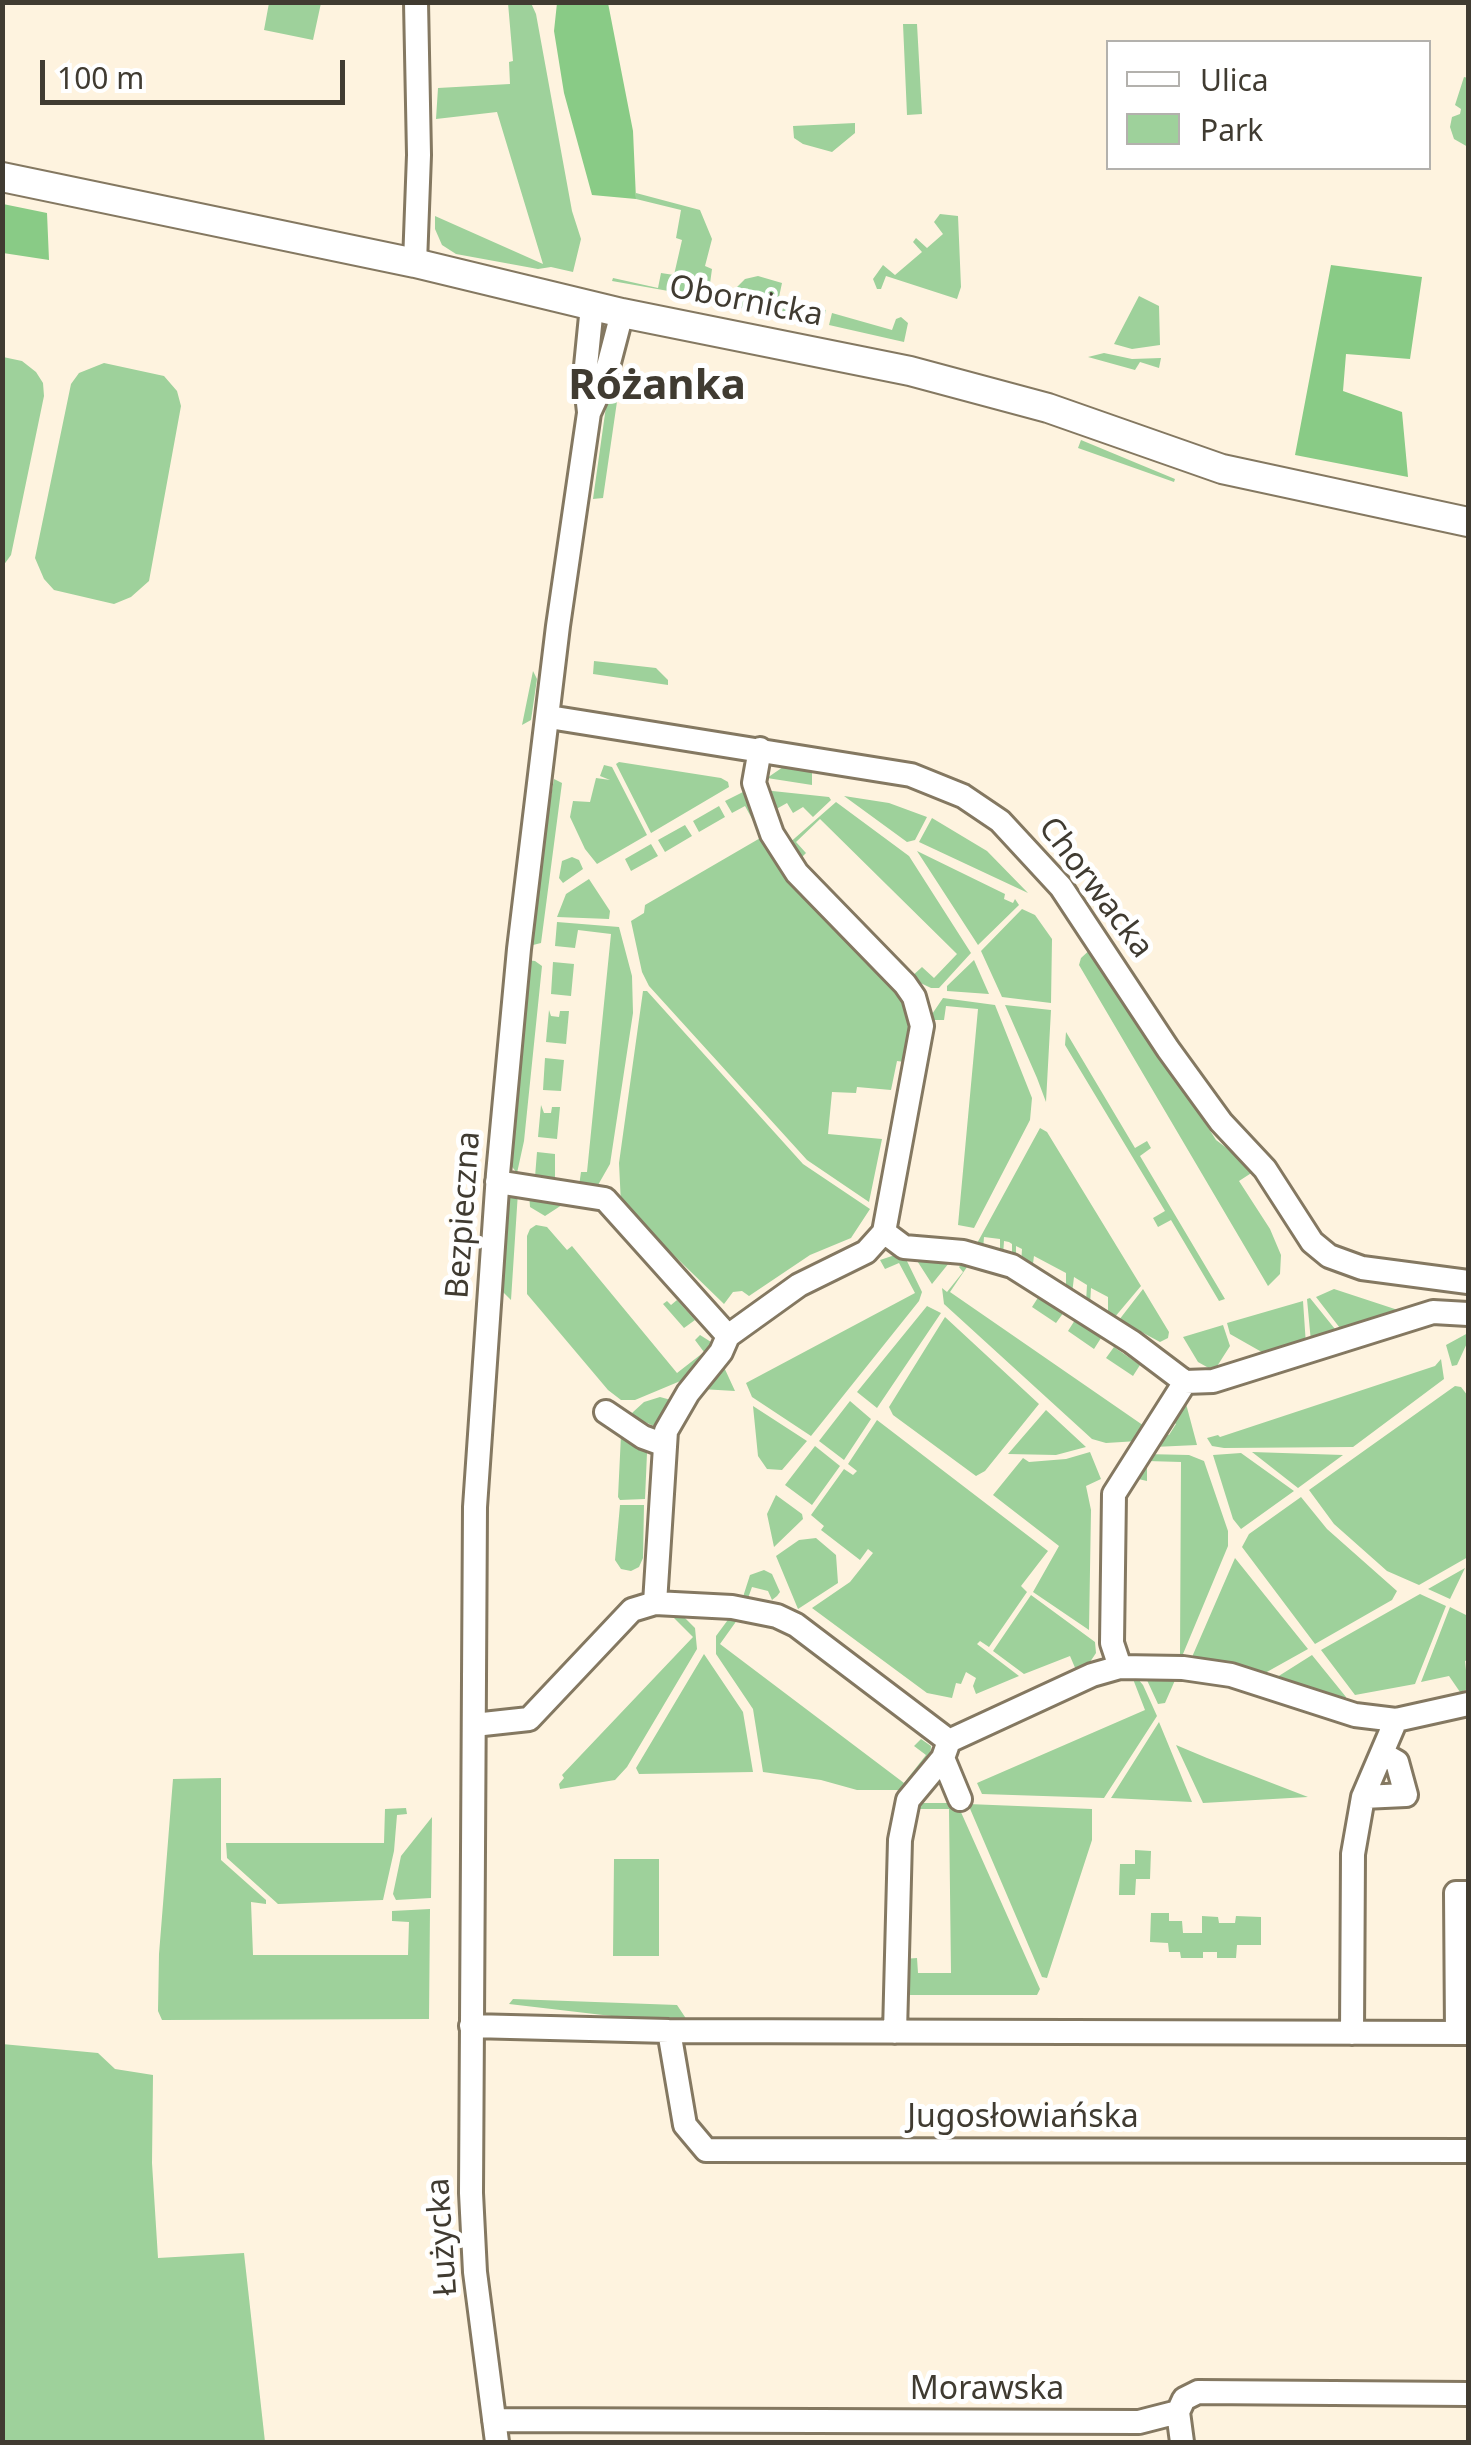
<!DOCTYPE html>
<meta charset="utf-8">
<style>
body{margin:0}
#map{position:relative;width:1471px;height:2445px;overflow:hidden;background:#fef3df;font-family:"Noto Sans",sans-serif}
canvas{display:block}
.frame{position:absolute;inset:0;border:5px solid #403b31;pointer-events:none}
.legend{position:absolute;left:1106px;top:40px;width:325px;height:130px;box-sizing:border-box;background:#fff;border:2px solid #b3b1ad;margin:0;padding:12px 18px;list-style:none;font-size:30px;color:#403b31}
.legend li{display:flex;align-items:center;gap:20px;height:50px}
.legend b{width:50px;border:2px solid #b3b1ad}
.scale{position:absolute;left:40px;top:60px;width:305px;height:45px;box-sizing:border-box;border:5px solid #403b31;border-top:0;padding-left:12px;font-size:30px;line-height:35px;white-space:nowrap;color:#403b31;-webkit-text-stroke:8px #fff;paint-order:stroke}
</style>
<div id="map">
<canvas width="1471" height="2445"></canvas>
<div class="frame"></div>
<ul class="legend">
<li><b style="height:12px;background:#fff"></b>Ulica</li>
<li><b style="height:28px;background:#9ed19b"></b>Park</li>
</ul>
<div class="scale">100 m</div>
</div>
<script>
const context = document.querySelector('canvas').getContext('2d');
context.lineJoin = 'round';
function fillPath(path, color) {
  context.fillStyle = color;
  context.fill(path, 'evenodd');
}
function shape(rows) {
  const path = new Path2D();
  for (const r of rows) {
    path.moveTo(r[0], r[1]);
    for (let i = 2; i < r.length; i += 2) path.lineTo(r[i], r[i + 1]);
  }
  return path;
}
function stroke(path, color, width, dash) {
  context.strokeStyle = color;
  context.lineWidth = width;
  context.lineCap = dash ? 'butt' : 'round';
  context.setLineDash(dash || []);
  context.stroke(path);
}
function label(font, color, halo, rows, align = 'center') {
  context.font = font + ' "Noto Sans",sans-serif';
  context.lineWidth = 10;
  context.setLineDash([]);
  context.textBaseline = 'middle';
  context.strokeStyle = halo;
  context.fillStyle = color;
  for (const [text, x, y, turn = 0] of rows) {
    context.save();
    context.translate(x, y);
    context.rotate((+turn || 0) * Math.PI / 180);
    context.textAlign = isNaN(turn) ? turn : align;
    if (halo) context.strokeText(text, 0, 0);
    context.fillText(text, 0, 0);
    context.restore();
  }
}
const green = shape([
 [269,3,321,3,313,40,264,30],
 [508,3,531,3,536,14,572,211,581,239,573,272,551,267,538,269,456,254,442,245,435,229,435,216,543,264,497,112,436,119,438,88,510,84,509,62,513,61],
 [903,24,917,24,922,114,907,115],
 [1464,77,1468,78,1468,147,1454,139,1450,127,1452,117,1460,114,1461,109,1455,105],
 [855,123,855,133,832,152,803,144,794,138,793,126],
 [636,193,700,210,712,239,705,266,712,269,708,298,612,281,613,278,658,288,661,273,674,275,682,240,676,238,681,210,636,199],
 [940,214,958,216,961,287,957,299,886,276,881,289,877,289,873,279,883,265,895,275,922,252,913,242,916,238,927,248,943,234,934,222],
 [758,276,782,283,779,297,826,310,823,323,735,307,736,288,745,279],
 [1139,296,1159,306,1160,345,1132,349,1114,344],
 [832,313,892,330,896,319,901,317,908,323,904,342,829,325],
 [1104,353,1132,359,1161,358,1159,368,1140,362,1135,370,1088,357],
 [3,357,22,361,36,372,43,383,44,396,11,555,3,566],
 [104,363,164,376,177,391,181,406,149,581,131,597,114,604,54,590,44,579,35,558,71,384,79,373],
 [611,371,621,374,603,498,593,499],
 [1081,440,1175,479,1174,482,1078,448],
 [594,661,656,668,668,680,668,685,593,674],
 [533,671,537,679,531,720,522,725],
 [619,762,721,778,728,782,729,787,651,833,616,764],
 [604,765,612,767,647,835,597,864,585,849,570,817,573,801,590,802,596,778,610,780,600,776],
 [786,765,812,768,812,785,767,778],
 [554,779,562,783,541,943,533,945,528,944,534,893],
 [763,790,829,797,831,800,813,817,803,807,793,813,787,803,771,812],
 [745,791,902,992,914,1029,912,1063,897,1061,891,1090,857,1087,856,1093,832,1092,828,1134,882,1139,869,1202,807,1160,649,986,642,972,631,921,644,913,645,905,762,837,745,806,732,813,725,801],
 [844,796,889,803,927,817,915,840,907,842],
 [836,802,909,856,971,953,939,988,931,988,910,978,922,967,934,978,957,954,820,819,796,842,806,853,798,861,787,845],
 [719,806,725,817,699,832,693,821],
 [932,818,987,851,1028,893,919,842],
 [685,825,692,836,665,852,658,840],
 [651,844,658,856,631,871,625,859],
 [917,851,1005,894,1004,899,1013,903,1015,899,1019,905,978,945],
 [572,857,579,860,583,869,563,883,559,878,562,861],
 [589,879,610,911,609,919,557,917,566,894],
 [1022,909,1035,915,1052,939,1051,1003,1002,997,981,951],
 [557,922,619,927,632,976,633,1013,610,1164,594,1192,579,1186,581,1172,587,1172,611,934,578,930,575,948,555,946],
 [1093,947,1216,1140,1256,1170,1239,1181,1270,1229,1281,1255,1280,1274,1268,1286,1079,965,1081,958],
 [527,960,535,961,542,966,524,1141,517,1173,509,1163],
 [974,960,989,994,947,991,947,986],
 [553,962,574,964,571,996,551,994],
 [643,991,647,991,803,1164,870,1209,851,1238,810,1255,749,1296,742,1291,733,1292,724,1304,621,1204,619,1163],
 [943,998,995,1005,1032,1098,1030,1120,974,1228,958,1225,978,1009,946,1006,944,1020,928,1020],
 [1005,1005,1051,1010,1046,1102,1037,1078],
 [549,1010,551,1016,559,1017,560,1011,569,1011,566,1044,546,1042],
 [1066,1032,1135,1148,1147,1141,1151,1148,1140,1156,1225,1299,1219,1301,1171,1220,1158,1227,1153,1218,1165,1211,1065,1045],
 [545,1058,564,1060,561,1091,543,1090],
 [541,1105,544,1113,551,1113,552,1107,560,1107,557,1139,538,1137],
 [1040,1128,1047,1132,1141,1286,1114,1318,1108,1313,1108,1297,1091,1288,1090,1305,1086,1302,1087,1285,1074,1277,1072,1294,1066,1290,1066,1273,1034,1256,1032,1271,1021,1265,1022,1249,1016,1246,1016,1263,1012,1261,1012,1244,1009,1242,1004,1241,1003,1256,1000,1255,1000,1239,984,1237,983,1250,975,1247],
 [537,1152,555,1154,555,1181,535,1177],
 [509,1192,518,1192,511,1300,502,1291,500,1273,505,1197],
 [529,1193,568,1201,545,1216,530,1207],
 [536,1225,547,1227,567,1250,572,1246,677,1373,704,1352,695,1340,700,1335,711,1342,713,1344,690,1377,635,1400,621,1400,608,1390,527,1294,527,1236,530,1229],
 [895,1255,905,1257,922,1292,919,1301,811,1436,752,1397,746,1383,915,1293,899,1263,885,1269,880,1260],
 [914,1256,953,1258,932,1284],
 [965,1260,988,1266,982,1272,969,1264,950,1292,1147,1428,1138,1441,1106,1443,1092,1439,944,1304,942,1288,947,1292,963,1272,959,1267],
 [1143,1289,1169,1332,1168,1338,1160,1342,1119,1320],
 [1334,1289,1407,1313,1343,1332,1316,1297],
 [1039,1296,1064,1312,1056,1323,1032,1307],
 [1310,1298,1339,1334,1311,1342,1307,1299],
 [677,1300,695,1320,684,1328,663,1304,667,1301,671,1305],
 [1303,1301,1306,1345,1267,1355,1230,1334,1227,1323],
 [927,1306,941,1313,877,1408,857,1392],
 [945,1317,1039,1404,985,1471,976,1476,893,1415,889,1407],
 [1075,1320,1101,1338,1094,1349,1068,1331],
 [1223,1325,1230,1346,1214,1371,1198,1362,1183,1337],
 [1468,1333,1468,1341,1457,1365,1452,1366,1446,1345],
 [1114,1347,1140,1365,1133,1376,1106,1358],
 [1441,1359,1444,1379,1353,1447,1224,1448,1212,1446,1207,1438,1218,1435,1220,1437,1435,1366],
 [723,1365,735,1391,701,1389],
 [1455,1386,1461,1387,1468,1396,1468,1557,1419,1585,1387,1571,1334,1524,1309,1490],
 [660,1397,671,1400,656,1427,636,1418,632,1413,644,1402],
 [1185,1400,1197,1445,1154,1447,1161,1431,1169,1435,1176,1424,1169,1419],
 [850,1401,871,1419,844,1460,819,1441],
 [753,1406,807,1441,782,1470,767,1469,758,1456],
 [1046,1410,1086,1447,1056,1455,1008,1454],
 [877,1420,1048,1551,1021,1586,1027,1592,989,1647,980,1641,977,1644,1019,1676,976,1694,973,1686,976,1678,966,1672,961,1684,956,1683,952,1698,927,1693,812,1608,850,1582,873,1553,868,1549,860,1560,821,1530,824,1526,811,1515,844,1469,853,1475,857,1471,848,1464],
 [621,1435,638,1442,647,1453,645,1499,620,1500,618,1497],
 [815,1446,840,1466,812,1505,785,1485],
 [1090,1452,1101,1479,1086,1486,1091,1510,1089,1630,1033,1592,1059,1546,993,1495,1023,1458,1029,1462,1066,1459],
 [1252,1452,1343,1455,1298,1488],
 [1241,1453,1294,1491,1241,1529,1233,1519,1213,1455],
 [1145,1454,1189,1455,1204,1461,1228,1531,1228,1546,1183,1654,1180,1654,1181,1462,1147,1461,1147,1481,1134,1478],
 [776,1495,802,1514,803,1519,774,1547,767,1514],
 [1301,1497,1327,1529,1397,1591,1392,1600,1315,1644,1242,1547,1249,1534],
 [620,1505,644,1505,643,1558,639,1567,631,1571,621,1569,615,1560],
 [816,1538,836,1555,838,1583,798,1609,776,1556,799,1540],
 [1235,1558,1308,1649,1265,1673,1192,1657],
 [1465,1568,1450,1599,1428,1589],
 [764,1570,772,1574,780,1592,777,1596,772,1600,768,1591,752,1587,747,1601,742,1600,750,1575],
 [1420,1594,1446,1606,1415,1684,1355,1695,1321,1650],
 [1031,1595,1095,1642,1096,1653,1090,1662,1076,1670,1070,1656,1024,1674,993,1651],
 [1450,1607,1468,1616,1468,1660,1465,1661,1468,1689,1460,1692,1449,1676,1421,1682],
 [669,1613,684,1617,695,1628,697,1649,627,1767,615,1780,560,1789,559,1784,564,1778,562,1775,693,1637],
 [740,1616,720,1644,904,1783,926,1755,914,1746,921,1739,931,1746,930,1760,907,1790,857,1790,821,1780,763,1772,753,1709,716,1654,716,1636,730,1617],
 [704,1654,743,1712,753,1772,639,1774,636,1768],
 [1312,1655,1346,1697,1346,1700,1274,1679],
 [1146,1678,1176,1678,1165,1703,1158,1704],
 [1133,1679,1138,1679,1143,1685,1157,1716,1104,1798,982,1794,977,1783,1145,1710],
 [1159,1722,1192,1802,1111,1798],
 [1176,1745,1207,1758,1308,1797,1203,1803],
 [221,1778,221,1860,266,1900,266,1904,251,1902,253,1955,408,1955,409,1922,392,1921,392,1911,430,1909,429,2019,162,2020,158,2011,159,1954,173,1779],
 [919,1803,948,1803,960,1810,1040,1989,1037,1995,903,1995,903,1959,917,1958,918,1973,951,1973,949,1809,916,1809,916,1832,907,1832,913,1810],
 [968,1804,1092,1809,1092,1840,1047,1978,1042,1977],
 [406,1808,407,1814,397,1815,394,1851,383,1900,278,1904,227,1858,226,1843,384,1843,385,1809],
 [432,1817,431,1898,396,1900,393,1894,401,1856],
 [1135,1850,1151,1851,1150,1879,1136,1879,1135,1895,1119,1895,1120,1864,1135,1864],
 [614,1859,659,1859,659,1956,613,1956],
 [1151,1913,1169,1913,1169,1921,1182,1921,1183,1933,1202,1933,1202,1916,1218,1917,1219,1923,1235,1923,1236,1916,1261,1917,1261,1945,1237,1945,1236,1958,1217,1958,1217,1952,1203,1952,1203,1958,1181,1958,1180,1952,1169,1952,1168,1943,1150,1942],
 [513,1999,677,2005,687,2020,637,2019,509,2004],
 [2,2044,98,2053,115,2069,153,2075,152,2163,158,2258,244,2253,265,2442,3,2442]
]);
const forest = shape([
 [557,3,608,3,633,131,636,199,592,195,564,93,554,31],
 [3,204,47,213,49,260,3,253],
 [1331,265,1422,277,1410,359,1346,354,1343,391,1402,412,1408,477,1295,455]
]);
const minor = shape([
 [415,263,419,155,416,2],
 [589,412,585,376,592,306],
 [549,717,911,775,963,796,1000,821,1061,887,1168,1049,1221,1122,1265,1169,1312,1242,1329,1256,1362,1268,1468,1282],
 [760,749,754,783,772,834,797,873,905,984,914,997,922,1026,884,1232,904,1247,963,1252,1012,1266,1132,1342,1185,1382],
 [497,1182,605,1199,728,1336,721,1352,688,1393,666,1431,655,1603,732,1607,777,1616,796,1625,949,1741,1092,1675,1120,1667,1183,1668,1231,1675,1355,1715,1396,1720,1468,1704],
 [728,1336,799,1285,866,1252,884,1232],
 [606,1412,643,1437,665,1445],
 [1120,1667,1112,1643,1114,1494,1185,1382,1213,1381,1433,1312,1468,1314],
 [474,1725,529,1719,632,1610,655,1603],
 [943,1758,960,1799],
 [1363,1797,1406,1795,1397,1762,1383,1754],
 [471,2026,669,2031,1468,2033],
 [669,2031,685,2125,706,2150,1468,2151],
 [895,2032,900,1840,908,1800,943,1758,949,1741],
 [1352,2033,1353,1854,1363,1797,1396,1720],
 [1457,2033,1456,1893,1468,1893],
 [1178,2412,1182,2442],
 [494,2420,1139,2422,1178,2412,1184,2399,1198,2392,1468,2394],
 [497,2442,475,2272,471,2193,475,1507,498,1174,519,949,558,626,589,413,605,378,622,313]
]);
const major = shape([
 [2,177,415,263,622,313,910,371,1048,408,1222,469,1468,522]
]);
const streetNames = [
 ["Obornicka",746,302,11],
 ["Chorwacka",1095,888,53],
 ["Bezpieczna",464,1215,-86],
 ["Jugosłowiańska",1023,2118],
 ["Łużycka",443,2237,-94],
 ["Morawska",987,2390]
];
const districtNames = [
 ["Różanka",657,387]
];
fillPath(green, '#9ed19b');
fillPath(forest, '#89cb86');
stroke(minor, '#847861', 28);
stroke(major, '#847861', 32);
stroke(minor, '#fff', 22);
stroke(major, '#fff', 28);
label('32px', '#403b31', '#fff', streetNames);
label('bold 42px', '#403b31', '#fff', districtNames);
</script>
